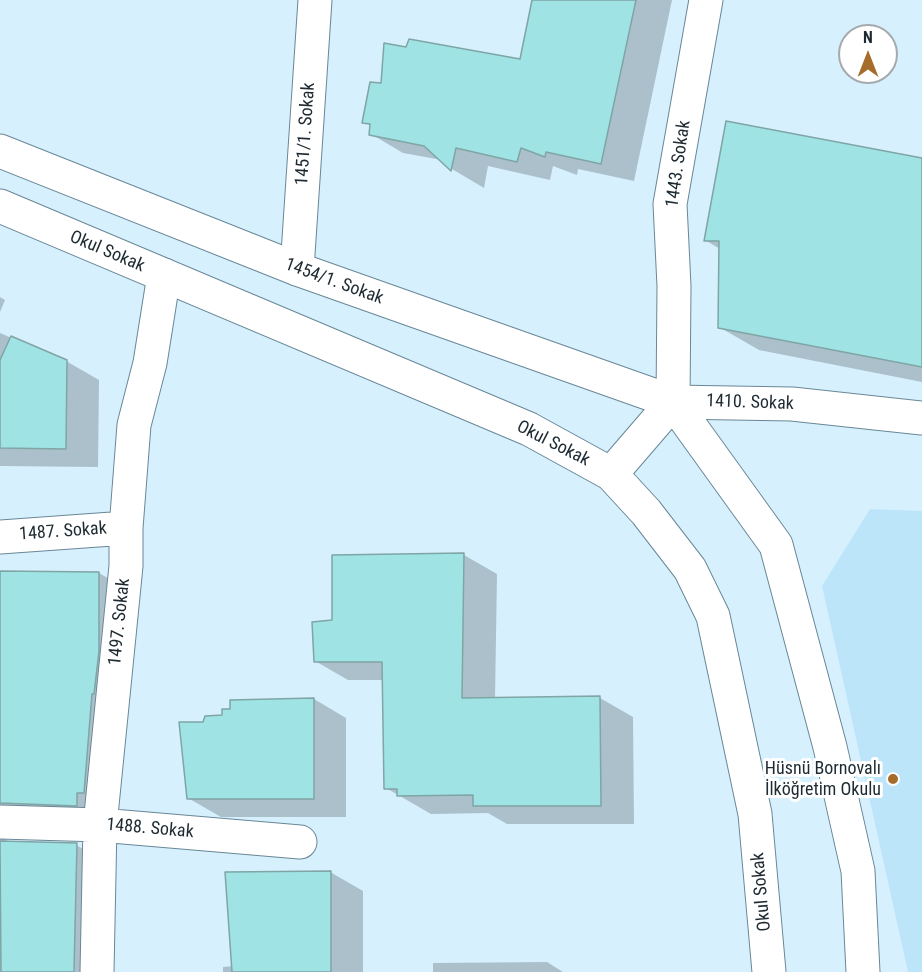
<!DOCTYPE html>
<meta charset="utf-8">
<style>
body{margin:0}
#map{position:relative;width:922px;height:972px;overflow:hidden;background:#d6f0fe;font-family:"Roboto Condensed",sans-serif}
canvas{display:block}
.north{position:absolute;left:838px;top:24px;width:60px;height:60px;box-sizing:border-box;background:#fff;border:2px solid #a5aaad;border-radius:50%;rotate:0deg;font-size:16px;font-weight:700;line-height:24px;text-align:center;color:#1e2a31}
.north::after{content:'';display:block;margin:auto;width:21px;height:27px;background:#a56c2a;clip-path:polygon(50% 0,100% 100%,50% 72%,0 100%)}
</style>
<div id="map">
<canvas width="922" height="972"></canvas>
<div class="north">N</div>
</div>
<script>
const context = document.querySelector('canvas').getContext('2d');
context.lineJoin = 'round';
function fillPath(path, color) {
  context.fillStyle = color;
  context.fill(path, 'evenodd');
}
function shape(rows) {
  const path = new Path2D();
  for (const r of rows) {
    path.moveTo(r[0], r[1]);
    for (let i = 2; i < r.length; i += 2) path.lineTo(r[i], r[i + 1]);
  }
  return path;
}
function stroke(path, color, width, dash) {
  context.strokeStyle = color;
  context.lineWidth = width;
  context.lineCap = dash ? 'butt' : 'round';
  context.setLineDash(dash || []);
  context.stroke(path);
}
function label(font, color, halo, rows, align = 'center') {
  context.font = font + ' "Roboto Condensed",sans-serif';
  context.lineWidth = 6;
  context.setLineDash([]);
  context.textBaseline = 'middle';
  context.strokeStyle = halo;
  context.fillStyle = color;
  for (const [text, x, y, turn = 0] of rows) {
    context.save();
    context.translate(x, y);
    context.rotate((+turn || 0) * Math.PI / 180);
    context.textAlign = isNaN(turn) ? turn : align;
    if (halo) context.strokeText(text, 0, 0);
    context.fillText(text, 0, 0);
    context.restore();
  }
}
const built = shape([
 [870,509,922,511,922,972,908,972,822,586]
]);
const shadow = shape([
 [533,0,672,0,634,181,578,169,577,175,553,166,550,180,488,166,484,188,452,169,442,160,403,153,371,134,371,126,364,122,382,84,521,60],
 [922,159,922,382,759,350,719,327,720,249,705,240],
 [0,297,5,300,0,312],
 [0,333,66,361,99,380,98,467,0,466],
 [464,555,497,574,495,699,600,698,633,717,634,824,507,824,488,813,431,814,386,788,384,680,348,680,315,661,334,622,333,557],
 [0,572,99,573,123,587,109,806,5,836,7,842,76,845,101,859,99,972,0,972],
 [314,699,346,718,346,817,221,817,188,798,205,723,223,717],
 [330,872,363,891,363,972,223,972,223,967,233,966],
 [547,962,563,972,433,972,433,963]
]);
const building = shape([
 [532,0,636,0,601,164,546,152,545,157,521,148,517,162,456,148,451,171,424,146,369,135,370,124,362,123,370,82,381,83,384,43,406,47,409,39,520,59,532,0],
 [726,121,922,158,922,367,718,328,719,241,704,241,726,121],
 [11,336,67,360,66,449,0,448,0,360,11,336],
 [464,553,462,698,600,696,601,806,473,806,473,795,397,796,397,789,384,789,382,662,314,662,312,622,332,620,332,555,464,553],
 [0,571,99,572,99,651,94,694,92,694,84,793,77,793,77,806,0,803,0,571],
 [314,698,314,799,187,799,179,722,203,722,205,716,222,715,222,709,230,709,230,700,314,698],
 [0,841,77,843,74,972,1,972,0,841],
 [331,871,331,972,232,972,225,872,331,871]
]);
const minor = shape([
 [297,269,315,0],
 [673,402,674,286,670,204,706,0],
 [0,537,126,528],
 [0,822,100,825,300,842],
 [97,972,100,825,126,566,126,528,134,425,150,363,164,275]
]);
const tertiary = shape([
 [611,474,673,402,792,404,922,418]
]);
const secondary = shape([
 [0,151,297,269,673,402,776,545,830,747,858,871,863,972],
 [0,206,529,429,611,474,646,512,690,569,713,616,755,814,769,972]
]);
const markers = [
 [893,779,6,"#a56c2a"]
];
const streetNames = [
 ["1451/1. Sokak",306,134,-86],
 ["1443. Sokak",679,164,-82],
 ["Okul Sokak",107,252,23],
 ["1454/1. Sokak",334,282,20],
 ["1410. Sokak",750,403,2],
 ["Okul Sokak",553,444,27],
 ["1487. Sokak",63,532,-4],
 ["1497. Sokak",120,622,-84],
 ["1488. Sokak",150,829,5],
 ["Okul Sokak",762,892,-95]
];
const poiNames = [
 ["Hüsnü Bornovalı",881,769],
 ["İlköğretim Okulu",881,790]
];
fillPath(built, '#bde5fa');
fillPath(shadow, '#0003');
fillPath(building, '#9fe3e5');
stroke(building, '#7fa5a5', 1.5);
stroke(minor, '#698796', 35);
stroke(tertiary, '#698796', 35);
stroke(secondary, '#698796', 35);
stroke(minor, '#fff', 33);
stroke(tertiary, '#fff', 33);
stroke(secondary, '#fff', 33);
for (const [x, y, r, color] of markers) {
  const dot = new Path2D();
  dot.arc(x, y, r, 0, 2 * Math.PI);
  context.fillStyle = color;
  context.fill(dot);
  stroke(dot, '#fff', 2);
}
label('18px', '#1e2a31', '#fff', streetNames);
label('18px', '#1e2a31', '#fff', poiNames, 'right');
</script>
